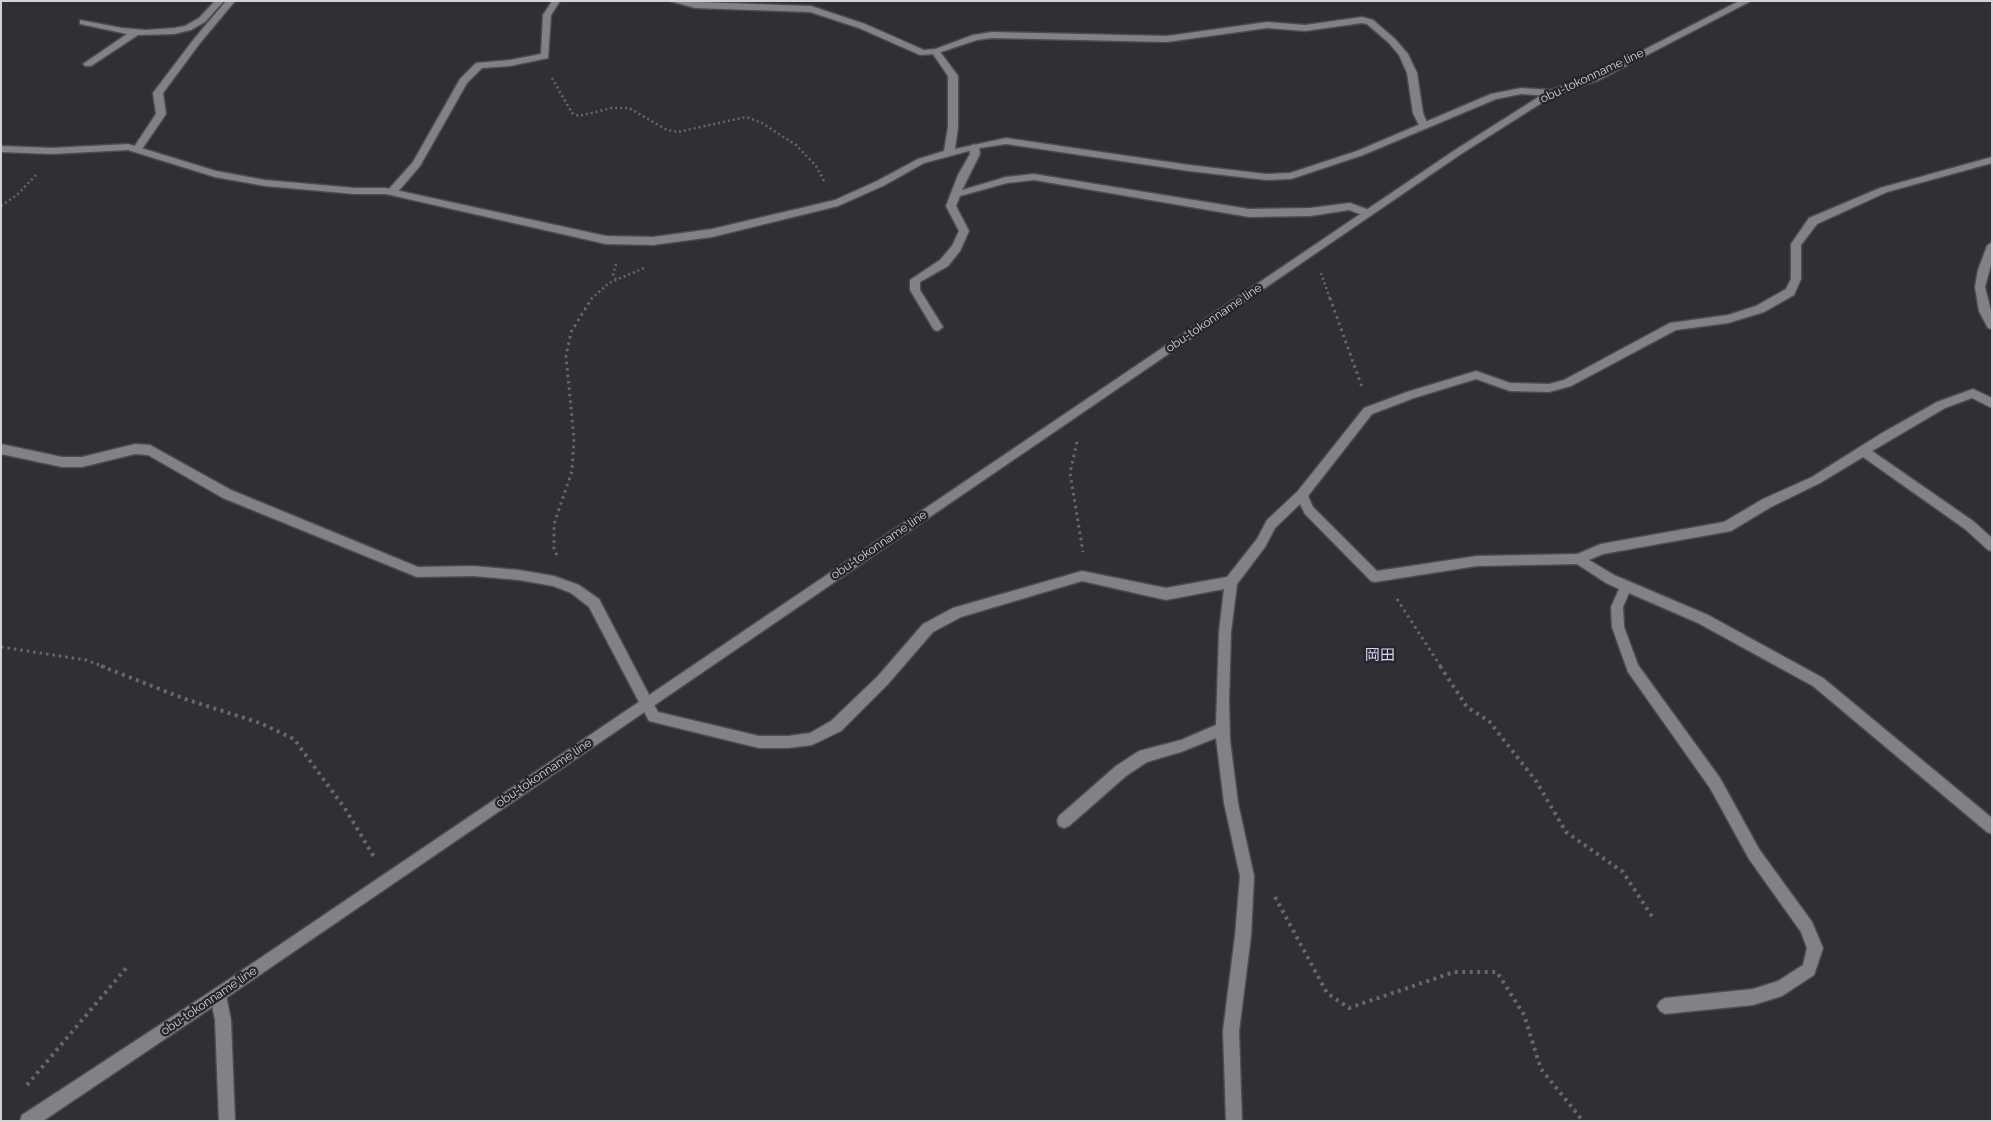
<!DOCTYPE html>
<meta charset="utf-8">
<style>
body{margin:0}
#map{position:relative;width:1993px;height:1122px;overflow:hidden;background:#302f33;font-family:Raleway,sans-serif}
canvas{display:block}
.frame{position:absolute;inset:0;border:2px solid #d3d2d5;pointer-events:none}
</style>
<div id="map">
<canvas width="1993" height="1122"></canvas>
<div class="frame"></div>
</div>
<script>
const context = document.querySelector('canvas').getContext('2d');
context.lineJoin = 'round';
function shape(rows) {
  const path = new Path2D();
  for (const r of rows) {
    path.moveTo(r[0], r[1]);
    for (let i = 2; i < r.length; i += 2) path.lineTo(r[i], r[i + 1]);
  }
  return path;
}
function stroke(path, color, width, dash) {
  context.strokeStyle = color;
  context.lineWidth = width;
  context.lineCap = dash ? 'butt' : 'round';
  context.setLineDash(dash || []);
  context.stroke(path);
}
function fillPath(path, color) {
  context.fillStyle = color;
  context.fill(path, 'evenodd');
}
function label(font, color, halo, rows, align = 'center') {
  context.font = font + ' Raleway,"Noto Sans JP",sans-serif';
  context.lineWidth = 4.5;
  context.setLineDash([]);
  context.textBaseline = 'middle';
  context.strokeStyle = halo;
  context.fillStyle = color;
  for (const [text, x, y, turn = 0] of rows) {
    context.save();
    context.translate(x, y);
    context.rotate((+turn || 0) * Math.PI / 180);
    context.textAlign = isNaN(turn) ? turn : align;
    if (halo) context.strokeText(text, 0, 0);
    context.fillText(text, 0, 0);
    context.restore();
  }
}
const pathFar2 = shape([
 [552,78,572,113,579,116,612,108,629,108,667,130,678,132,746,117,762,123,796,145,816,166,824,181],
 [1,206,17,195,36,175],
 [616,264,613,274,616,279],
 [1321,273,1330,299],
 [591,299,609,283,644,268]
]);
const pathFar1 = shape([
 [1330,298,1362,387],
 [1077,442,1070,473,1083,552],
 [557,555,554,549,554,524,572,471,574,439,566,356,571,332,592,298],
 [1397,599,1441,667],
 [1,647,86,660,105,667]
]);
const path = shape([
 [101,666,185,699,260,723,294,739,346,810,374,857],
 [1440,666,1467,707,1489,721,1536,781,1566,832,1623,872,1653,918],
 [1275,897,1327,993,1349,1008,1454,972,1497,972,1524,1015,1541,1069,1583,1121],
 [27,1085,127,967]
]);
const lane = shape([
 [215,1,224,1,205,22,191,30,174,34,138,35,91,66,85,66,83,64,127,34,80,24,80,20,122,28,146,30,174,28,185,26,199,18,215,1],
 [226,1,235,1,200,43,163,93,166,114,140,152,134,152,132,150,156,114,153,93,194,39,226,1],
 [552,1,560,1,551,15,548,58,510,66,482,68,467,83,420,166,396,194,388,194,388,190,413,162,460,79,476,63,510,60,541,54,543,15,552,1],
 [1362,17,1373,20,1395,39,1408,54,1417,73,1423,113,1428,125,1426,127,1420,127,1413,113,1407,73,1399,55,1389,43,1367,24,1362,23,1305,31,1267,28,1167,42,992,38,977,40,935,54,930,51,973,35,992,32,1167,36,1267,22,1305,25,1362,17],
 [974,144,979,147,980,154,962,190,1006,177,1034,174,1249,209,1310,208,1350,203,1372,211,1373,213,1368,217,1349,210,1310,216,1249,217,1034,180,1007,183,960,196,956,206,969,231,960,251,948,266,920,282,920,290,943,327,938,331,934,330,910,290,910,280,940,260,952,246,959,231,946,206,958,175,970,154,969,147,974,144],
 [1992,242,1992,261,1985,287,1992,315,1992,329,1988,328,1979,311,1975,287,1978,270,1987,246,1992,242],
 [1973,389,1992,398,1992,408,1972,398,1945,408,1872,451,1973,521,1992,538,1992,551,1988,550,1965,529,1863,457,1820,483,1771,507,1731,531,1603,554,1579,564,1575,563,1573,559,1575,555,1601,544,1724,522,1763,499,1812,477,1882,433,1937,402,1973,389],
 [218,987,223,990,226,995,231,1020,235,1121,219,1121,215,1020,210,995,213,990,218,987]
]);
const street = shape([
 [670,1,811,6,865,24,924,50,938,49,958,76,958,127,955,149,1006,138,1189,165,1266,174,1290,173,1357,151,1491,94,1521,88,1551,90,1556,93,1551,96,1521,94,1496,99,1363,155,1291,179,1266,180,1189,171,1006,144,980,148,924,163,885,185,838,206,712,237,653,245,606,244,386,194,355,194,265,186,215,177,128,150,52,154,1,152,1,146,52,148,128,144,216,171,265,180,355,188,386,188,606,236,653,237,712,229,835,200,877,181,918,159,944,151,948,127,948,76,933,54,920,55,859,28,810,12,695,8,670,1],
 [1992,157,1992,163,1887,192,1817,224,1801,245,1801,279,1794,295,1764,312,1728,323,1676,330,1571,386,1549,392,1510,391,1476,379,1414,398,1372,414,1308,496,1313,507,1377,571,1477,556,1579,554,1614,575,1708,615,1823,678,1992,818,1992,834,1987,832,1813,686,1698,623,1629,593,1623,607,1624,627,1638,665,1720,778,1759,849,1812,922,1823,948,1814,975,1782,996,1753,1005,1665,1014,1660,1011,1657,1006,1660,1001,1665,998,1753,989,1778,981,1803,965,1807,948,1801,932,1749,859,1710,788,1628,672,1612,627,1611,607,1619,589,1606,583,1577,564,1477,566,1375,582,1371,581,1305,514,1300,504,1275,528,1265,547,1237,584,1231,632,1229,700,1230,740,1238,803,1254,876,1251,936,1239,1031,1242,1121,1226,1121,1223,1031,1235,936,1240,876,1224,803,1216,738,1181,752,1147,762,1126,776,1069,826,1064,828,1059,826,1057,821,1059,816,1116,766,1139,751,1181,740,1216,725,1219,632,1224,589,1166,600,1082,581,961,617,933,632,888,684,841,731,812,745,788,748,759,748,649,721,589,607,571,593,553,586,519,580,473,576,417,577,223,498,148,455,135,454,82,467,62,467,1,454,1,444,62,457,82,457,135,444,150,445,231,490,418,567,473,566,519,570,554,576,579,585,599,599,658,712,759,736,788,736,810,733,831,721,878,676,923,624,953,608,1082,571,1166,588,1227,577,1257,539,1267,520,1298,491,1364,408,1407,392,1476,371,1510,383,1549,384,1564,380,1670,323,1728,315,1756,306,1786,289,1791,279,1791,244,1809,218,1880,188,1992,157]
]);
const secondary = shape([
 [1739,1,1751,1,1599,80,1554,95,1461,154,223,1000,43,1121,20,1121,22,1115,213,990,1455,150,1548,91,1593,76,1739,1]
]);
const streetNames = [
 ["obu-tokonname line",1592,76,-25],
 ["obu-tokonname line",1214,318,-34],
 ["obu-tokonname line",879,545,-34],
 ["obu-tokonname line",544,773,-34],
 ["obu-tokonname line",209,1001,-34]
];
const quarterNames = [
 ["岡田",1380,655]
];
stroke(lane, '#4c4b4f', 3);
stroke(street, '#4c4b4f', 3);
stroke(secondary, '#4c4b4f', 3);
stroke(pathFar2, '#68676a', 2.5, [2, 3]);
stroke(pathFar1, '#68676a', 3, [2.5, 4]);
stroke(path, '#68676a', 4, [3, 4.5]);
fillPath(lane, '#828186');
fillPath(street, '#828186');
fillPath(secondary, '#828186');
label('12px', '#d3d2d5', '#262529', streetNames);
label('15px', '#dad2fd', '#262529', quarterNames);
</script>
